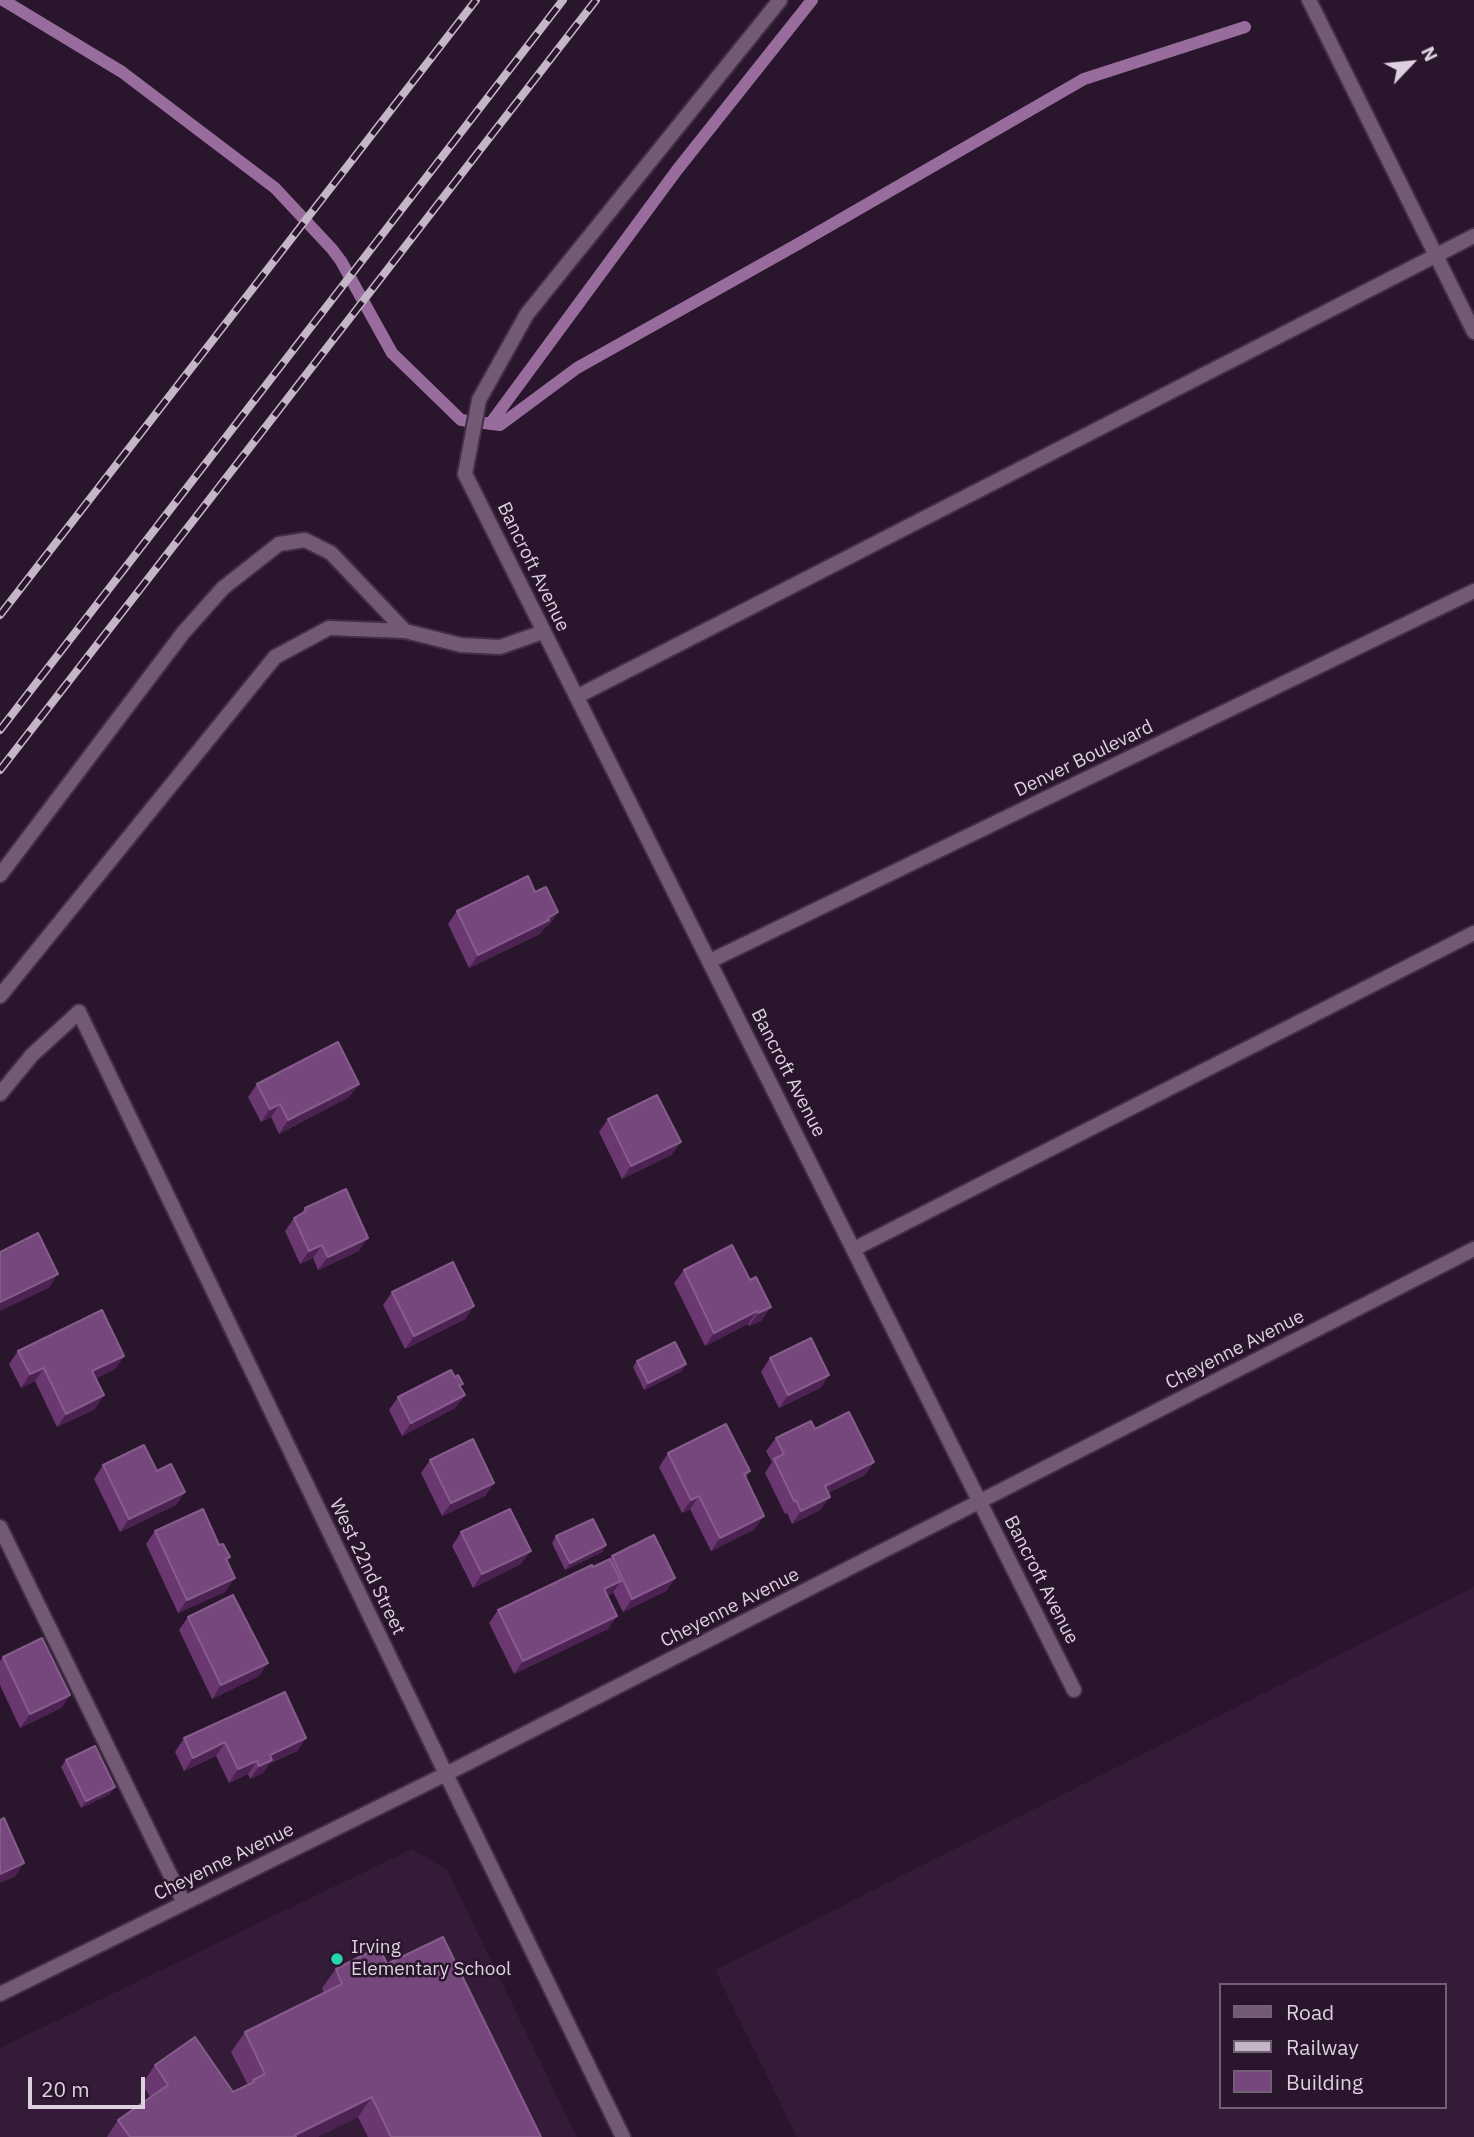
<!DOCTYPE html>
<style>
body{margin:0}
#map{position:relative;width:1474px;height:2137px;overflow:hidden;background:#29152c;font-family:"IBM Plex Sans",sans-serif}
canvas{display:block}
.legend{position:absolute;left:1219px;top:1983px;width:228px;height:126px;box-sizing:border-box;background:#29152c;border:2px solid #716074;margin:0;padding:9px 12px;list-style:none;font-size:21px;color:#ddd0df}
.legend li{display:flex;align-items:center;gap:14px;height:35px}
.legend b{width:35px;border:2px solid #716074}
.north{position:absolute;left:1376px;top:28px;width:70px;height:70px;-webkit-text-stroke:5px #29152c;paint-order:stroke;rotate:64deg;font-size:19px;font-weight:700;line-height:28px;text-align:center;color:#ddd0df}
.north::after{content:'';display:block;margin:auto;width:24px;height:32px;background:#ddd0df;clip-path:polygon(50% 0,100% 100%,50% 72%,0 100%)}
.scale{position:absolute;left:28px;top:2077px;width:117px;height:32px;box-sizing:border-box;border:4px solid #ddd0df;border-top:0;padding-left:9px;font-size:21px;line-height:24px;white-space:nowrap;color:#ddd0df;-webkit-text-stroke:5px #29152c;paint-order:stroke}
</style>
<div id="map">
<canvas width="1474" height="2137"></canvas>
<ul class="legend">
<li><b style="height:9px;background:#725a75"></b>Road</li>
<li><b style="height:9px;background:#c4b6c6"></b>Railway</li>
<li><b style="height:19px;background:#76477d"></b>Building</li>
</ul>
<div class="north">N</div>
<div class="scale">20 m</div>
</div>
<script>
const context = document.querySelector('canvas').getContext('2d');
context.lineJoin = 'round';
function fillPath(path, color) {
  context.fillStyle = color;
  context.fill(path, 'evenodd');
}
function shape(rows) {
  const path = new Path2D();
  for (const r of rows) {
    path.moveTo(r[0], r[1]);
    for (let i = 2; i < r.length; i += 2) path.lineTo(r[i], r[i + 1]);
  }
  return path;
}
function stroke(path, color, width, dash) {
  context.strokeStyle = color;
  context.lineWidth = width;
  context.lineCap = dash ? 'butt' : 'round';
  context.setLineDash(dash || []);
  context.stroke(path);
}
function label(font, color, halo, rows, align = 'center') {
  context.font = font + ' "IBM Plex Sans",sans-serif';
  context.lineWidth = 5;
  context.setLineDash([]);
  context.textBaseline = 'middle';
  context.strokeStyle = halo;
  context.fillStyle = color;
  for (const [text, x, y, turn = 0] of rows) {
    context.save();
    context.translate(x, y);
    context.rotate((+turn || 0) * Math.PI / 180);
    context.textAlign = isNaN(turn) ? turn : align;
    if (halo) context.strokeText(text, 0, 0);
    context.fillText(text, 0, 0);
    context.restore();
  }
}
const built = shape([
 [1474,1587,1474,2137,797,2137,715,1970],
 [1220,1985,1444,1985,1444,2107,1220,2107],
 [412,1849,447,1870,577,2137,0,2137,0,2048]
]);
const stream = shape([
 [3,0,122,72,275,188,332,249,341,261,392,353,461,420,500,425,577,368,798,244,1084,79,1245,27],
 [490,424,677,170,812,0]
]);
const service = shape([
 [465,474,479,400,527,314,780,0],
 [578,696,1474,236],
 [0,875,183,633,223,588,279,544,305,540,331,553,405,631],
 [0,996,275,657,329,628,405,631,461,645,500,647,543,632],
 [0,1094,32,1055,79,1012],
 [854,1249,1474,933],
 [0,1527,184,1903]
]);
const minor = shape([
 [1309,0,1474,332],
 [465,474,1074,1690],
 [710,961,1474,591],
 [0,1994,446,1774,79,1012]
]);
const tertiary = shape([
 [623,2137,446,1774,1474,1249]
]);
const rail = shape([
 [0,615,476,0],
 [0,730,563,0],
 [0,770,596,0]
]);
const wall = shape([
 [535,892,558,912,549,925,544,928,540,934,469,968,448,924,457,911],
 [257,1084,359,1084,349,1097,279,1134,271,1117,261,1122,248,1097],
 [608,1119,681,1142,671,1155,622,1179,599,1132],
 [305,1208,359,1251,318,1270,313,1258,300,1264,285,1231,294,1218,301,1214],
 [684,1270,750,1280,771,1307,761,1321,749,1326,748,1324,705,1346,674,1283],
 [392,1292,474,1306,465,1319,405,1349,383,1305],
 [18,1351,124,1356,115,1369,96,1378,95,1409,57,1427,35,1381,21,1388,9,1364],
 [770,1358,829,1375,820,1388,779,1408,761,1372],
 [637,1361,682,1371,644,1390,633,1367],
 [455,1377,463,1384,460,1387,465,1395,455,1408,402,1436,389,1410,398,1397],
 [815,1429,874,1462,865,1475,828,1493,830,1497,820,1510,792,1524,787,1513,785,1514,765,1473,772,1462,766,1451,776,1438],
 [668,1453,750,1471,746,1477,755,1529,711,1551,690,1509,682,1513,659,1467],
 [430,1460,494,1483,485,1496,442,1516,421,1473],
 [103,1465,157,1471,185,1492,176,1505,120,1532,94,1479],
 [155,1531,227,1561,225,1592,178,1613,146,1544],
 [461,1532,521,1564,473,1588,452,1546],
 [556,1536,606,1545,602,1552,565,1570,552,1543],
 [612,1556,675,1578,666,1591,623,1612,613,1592,607,1596,617,1616,608,1629,514,1674,489,1623,498,1610,593,1567,610,1559],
 [188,1617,259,1676,212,1699,179,1630],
 [3,1657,70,1695,61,1708,20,1728,0,1685,0,1661],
 [184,1738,306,1738,297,1751,269,1764,263,1773,250,1779,248,1774,229,1783,216,1756,184,1771,175,1752],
 [66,1760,110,1794,81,1808,61,1767],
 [387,1964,541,2137,368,2137,358,2117,317,2137,107,2137,118,2120,150,2097,142,2084,155,2065,233,2092,248,2085,231,2052,245,2032,324,1993,322,1988,336,1969]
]);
const shadedWall = shape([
 [558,912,549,925,544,928,540,934,469,968,478,955],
 [359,1084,349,1097,279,1134,288,1120],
 [280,1104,271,1117,261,1122,270,1109],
 [681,1142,671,1155,622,1179,631,1166],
 [368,1238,359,1251,318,1270,328,1257],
 [322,1245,313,1258,300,1264,309,1251],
 [58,1274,49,1288,0,1311,0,1302],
 [474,1306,465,1319,405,1349,414,1336],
 [771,1307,761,1321,749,1326,758,1313],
 [757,1311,748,1324,705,1346,714,1333],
 [124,1356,115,1369,83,1385,92,1371],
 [686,1364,682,1371,644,1390,648,1383],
 [44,1368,35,1381,21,1388,30,1374],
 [829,1375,820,1388,779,1408,788,1395],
 [104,1395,95,1409,57,1427,66,1414],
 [465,1395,455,1408,402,1436,411,1423],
 [874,1462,865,1475,815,1499,825,1486],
 [494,1483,485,1496,442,1516,451,1503],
 [185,1492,176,1505,120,1532,129,1519],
 [699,1496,690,1509,682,1513,691,1500],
 [830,1497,820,1510,792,1524,801,1511],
 [764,1516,755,1529,711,1551,720,1538],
 [606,1545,602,1552,565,1570,570,1563],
 [531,1551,521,1564,473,1588,482,1574],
 [235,1578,225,1592,178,1613,187,1600],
 [675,1578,666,1591,623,1612,632,1599],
 [621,1581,612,1594,594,1602,604,1589],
 [617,1616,608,1629,514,1674,523,1661],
 [268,1663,259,1676,212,1699,221,1685],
 [70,1695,61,1708,20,1728,30,1714],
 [306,1738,297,1751,269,1764,263,1773,250,1779,259,1766,270,1755],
 [225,1742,216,1756,184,1771,193,1758],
 [257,1761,248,1774,229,1783,238,1769],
 [115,1787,110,1794,81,1808,86,1801],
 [24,1863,15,1877,0,1883,0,1874],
 [372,2097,358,2117,317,2137,294,2137,295,2135]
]);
const building = shape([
 [528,876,535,892,546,887,558,912,548,918,549,920,478,955,457,911,528,876],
 [338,1042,359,1084,288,1120,280,1104,270,1109,257,1084,338,1042],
 [657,1095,681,1142,631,1166,608,1119,657,1095],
 [346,1189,368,1238,328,1257,322,1245,309,1251,294,1218,306,1211,305,1208,346,1189],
 [38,1233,58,1274,0,1302,0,1252,38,1233],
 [732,1245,750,1280,756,1277,771,1307,758,1313,757,1311,714,1333,684,1270,732,1245],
 [453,1262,474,1306,414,1336,392,1292,453,1262],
 [102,1310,124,1356,92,1371,104,1395,66,1414,44,1368,30,1374,18,1351,102,1310],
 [811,1338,829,1375,788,1395,770,1358,811,1338],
 [675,1342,686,1364,648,1383,637,1361,675,1342],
 [451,1370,455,1377,458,1375,463,1384,459,1385,465,1395,411,1423,398,1397,451,1370],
 [849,1412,874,1462,825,1486,830,1497,801,1511,796,1500,794,1501,774,1459,784,1454,776,1438,811,1421,815,1429,849,1412],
 [726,1424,750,1471,744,1474,764,1516,720,1538,699,1496,691,1500,668,1453,726,1424],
 [473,1439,494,1483,451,1503,430,1460,473,1439],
 [144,1445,157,1471,171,1464,185,1492,129,1519,103,1465,144,1445],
 [203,1509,219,1545,223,1544,230,1557,226,1559,235,1578,187,1600,155,1531,203,1509],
 [510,1509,531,1551,482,1574,461,1532,510,1509],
 [593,1519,606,1545,570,1563,556,1536,593,1519],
 [654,1535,675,1578,632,1599,612,1556,654,1535],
 [610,1559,621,1581,604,1589,617,1616,523,1661,498,1610,592,1565,593,1567,610,1559],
 [233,1595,268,1663,221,1685,188,1617,233,1595],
 [42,1638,70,1695,30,1714,3,1657,42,1638],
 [285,1692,306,1738,270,1755,272,1760,259,1766,257,1761,238,1769,225,1742,193,1758,184,1738,285,1692],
 [95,1746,115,1787,86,1801,66,1760,95,1746],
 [4,1818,24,1863,0,1874,0,1820,4,1818],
 [443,1937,541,2137,391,2137,372,2097,295,2135,296,2137,130,2137,118,2120,168,2085,155,2065,195,2037,233,2092,254,2082,253,2080,265,2074,245,2032,342,1984,336,1969,379,1947,387,1964,443,1937]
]);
const markers = [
 [337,1959,7,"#27d5ad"]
];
const streetNames = [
 ["Bancroft Avenue",533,567,64],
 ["Denver Boulevard",1084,759,-26],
 ["Bancroft Avenue",788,1073,63],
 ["Cheyenne Avenue",1235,1350,-27],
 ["West 22nd Street",367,1567,64],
 ["Bancroft Avenue",1041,1580,63],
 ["Cheyenne Avenue",730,1608,-27],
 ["Cheyenne Avenue",224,1862,-26]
];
const poiNames = [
 ["Irving",351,1948],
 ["Elementary School",351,1970]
];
fillPath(built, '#341c38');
stroke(stream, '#986d9e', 12);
stroke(service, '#422f45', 18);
stroke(minor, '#422f45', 18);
stroke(tertiary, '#422f45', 18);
stroke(service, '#725a75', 14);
stroke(minor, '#725a75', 14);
stroke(tertiary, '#725a75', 14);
stroke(rail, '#c4b6c6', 8);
stroke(rail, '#29152c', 5, [16]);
fillPath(wall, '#6a3771');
fillPath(shadedWall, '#4b2251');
fillPath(building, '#76477d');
stroke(building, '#865c8c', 2);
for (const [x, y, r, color] of markers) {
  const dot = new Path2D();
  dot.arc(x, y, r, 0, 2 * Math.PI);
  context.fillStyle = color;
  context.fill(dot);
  stroke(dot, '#29152c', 2.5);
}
label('19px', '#ddd0df', '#29152c', streetNames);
label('19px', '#ddd0df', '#29152c', poiNames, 'left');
</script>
